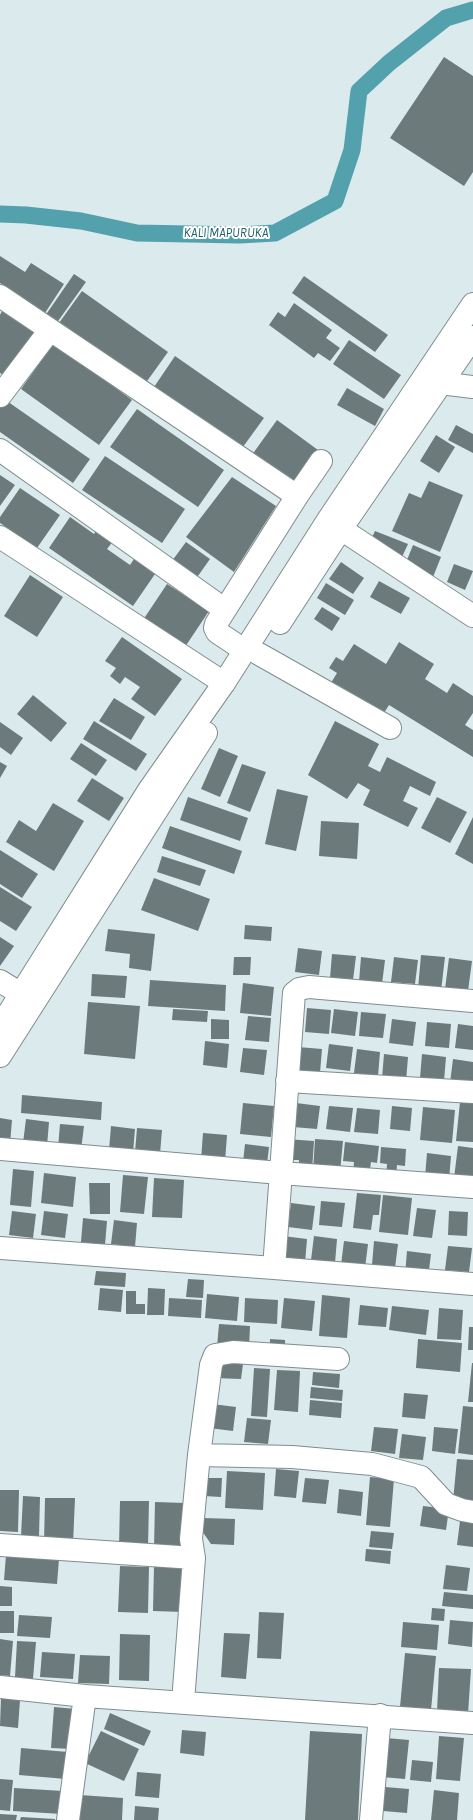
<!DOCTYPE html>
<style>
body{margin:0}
canvas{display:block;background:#dbeaec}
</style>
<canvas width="473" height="1820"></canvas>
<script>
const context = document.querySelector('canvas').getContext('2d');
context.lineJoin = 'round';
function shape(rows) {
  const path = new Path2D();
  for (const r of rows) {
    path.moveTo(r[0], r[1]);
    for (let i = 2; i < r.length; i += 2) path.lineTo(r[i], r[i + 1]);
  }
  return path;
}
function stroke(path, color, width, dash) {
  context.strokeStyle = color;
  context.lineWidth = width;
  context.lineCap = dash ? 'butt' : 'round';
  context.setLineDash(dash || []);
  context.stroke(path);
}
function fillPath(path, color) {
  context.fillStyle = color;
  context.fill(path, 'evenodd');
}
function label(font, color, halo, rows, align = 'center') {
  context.font = font + ' Karla,sans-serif';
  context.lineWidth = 4;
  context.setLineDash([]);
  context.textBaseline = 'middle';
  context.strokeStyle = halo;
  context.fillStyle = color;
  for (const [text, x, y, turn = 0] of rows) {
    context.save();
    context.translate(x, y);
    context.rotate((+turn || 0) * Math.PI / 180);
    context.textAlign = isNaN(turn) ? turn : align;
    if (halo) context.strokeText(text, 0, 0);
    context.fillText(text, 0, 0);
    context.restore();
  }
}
const canal = shape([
 [0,214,26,215,81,221,137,233,240,235,275,233,335,201,352,150,359,91,389,63,446,18,473,10]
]);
const building = shape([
 [444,57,473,76,473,172,464,186,390,138],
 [0,256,25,272,31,263,64,284,45,313,0,283],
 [74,274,86,282,56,324,45,316],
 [304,276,388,335,375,352,292,293],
 [82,291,168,352,145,384,59,323],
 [294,303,332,330,326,338,340,348,330,361,318,353,314,358,269,325,278,312,285,317],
 [2,311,36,334,7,377,0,373,0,315],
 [349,340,401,375,384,399,333,364],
 [54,343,132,400,99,445,21,389],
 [175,356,264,418,240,451,152,390],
 [347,388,384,409,375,426,337,405],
 [4,399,90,459,73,483,0,432,0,404],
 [137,409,224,470,198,507,110,447],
 [277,420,318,450,290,488,249,459],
 [456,425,473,434,473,453,448,440],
 [436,435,455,447,439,473,420,461],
 [105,456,185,509,162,543,82,490],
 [0,475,15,485,0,506],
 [232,477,276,506,234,572,186,537],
 [429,481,463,495,440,552,392,531,409,493,421,498],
 [20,488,60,515,37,548,0,523,0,517],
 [70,517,94,534,97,529,114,540,107,549,130,565,134,559,155,574,133,606,49,548],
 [375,531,408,544,402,557,369,544],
 [186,542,210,559,193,583,169,565],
 [413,545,441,557,433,577,405,565],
 [341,562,364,578,353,594,329,579],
 [454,564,473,571,465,590,447,582],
 [30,575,63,597,37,637,4,616],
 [379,581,410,598,401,614,370,597],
 [326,583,354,600,345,615,317,598],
 [167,584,209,611,185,647,143,620],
 [322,607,340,618,332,631,314,619],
 [122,637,182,679,155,716,131,699,140,687,125,677,120,684,110,676,116,668,105,661],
 [399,642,434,664,425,679,447,693,453,683,473,696,473,713,465,725,473,730,473,757,389,705,381,718,329,686,337,673,329,668,336,657,343,661,354,644,386,664],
 [33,695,67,723,51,742,17,714],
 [114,698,145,717,131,740,99,721],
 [94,721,147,754,136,771,83,739],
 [335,721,379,744,368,766,380,772,387,757,436,782,430,796,410,786,403,801,418,808,408,827,363,805,370,790,358,783,347,799,308,775],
 [0,722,23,738,11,755,0,747],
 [81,743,107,760,96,776,70,759],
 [219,748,238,756,220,797,201,789],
 [0,762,7,766,0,778],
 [242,764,266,772,250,812,227,803],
 [92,778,124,798,109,821,77,801],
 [277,789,308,796,296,851,265,844],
 [188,797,248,818,240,841,180,820],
 [437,797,467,812,450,843,421,828],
 [53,803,84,821,54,871,6,842,19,820,36,831],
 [473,817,473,864,455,854],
 [321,821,359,823,357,859,319,856],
 [170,826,242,851,234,874,162,848],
 [0,850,38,874,22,898,0,884],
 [162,856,206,870,200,886,157,872],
 [154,878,210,899,198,931,141,910],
 [0,887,32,907,16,931,0,921],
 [245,925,272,927,271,941,244,939],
 [108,929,155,934,151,971,129,968,130,954,105,951],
 [0,937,14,946,0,966],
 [298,948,322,951,319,975,295,972],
 [332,954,356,956,353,980,330,978],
 [421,955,445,957,441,991,418,989],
 [234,957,251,957,250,975,233,975],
 [361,957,385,960,382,984,359,982],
 [394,957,418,960,415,984,391,982],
 [449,958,472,961,468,991,445,989],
 [92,974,127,976,125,998,91,996],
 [150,980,226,985,225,1011,148,1006],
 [243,983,274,987,271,1016,240,1013],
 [88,1002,140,1006,135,1059,84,1054],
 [307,1008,331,1010,329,1034,305,1032],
 [173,1009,208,1011,207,1022,172,1020],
 [334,1009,358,1012,355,1036,331,1033],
 [361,1012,386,1014,383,1038,359,1036],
 [248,1016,271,1018,269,1042,245,1040],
 [211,1019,229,1020,229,1039,211,1039],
 [392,1019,416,1022,413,1046,389,1043],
 [427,1022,451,1024,449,1048,425,1046],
 [458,1024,473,1026,473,1050,455,1048],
 [205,1041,229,1044,227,1068,203,1065],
 [329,1044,353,1047,350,1071,326,1068],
 [298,1047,322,1049,320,1073,296,1071],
 [243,1048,267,1050,264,1075,240,1072],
 [357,1049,380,1052,378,1076,354,1073],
 [384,1054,408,1057,406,1081,382,1078],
 [422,1054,446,1057,444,1081,420,1078],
 [453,1059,473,1062,473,1086,450,1083],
 [22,1095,102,1102,101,1120,21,1113],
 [460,1102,473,1103,473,1142,456,1141],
 [243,1103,274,1106,271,1137,240,1134],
 [296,1103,320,1106,317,1129,293,1127],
 [329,1106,353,1108,350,1132,326,1129],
 [392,1106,412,1108,410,1131,390,1129],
 [423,1107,455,1110,452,1143,420,1140],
 [357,1108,380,1110,378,1134,354,1132],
 [0,1118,12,1120,10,1144,0,1143],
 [26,1119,49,1122,47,1146,23,1143],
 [60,1124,84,1126,81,1150,58,1148],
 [111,1126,135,1129,133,1153,109,1150],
 [137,1128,162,1130,160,1154,135,1152],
 [203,1133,227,1135,225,1162,201,1160],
 [286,1139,314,1141,312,1171,298,1170,299,1160,285,1160],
 [315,1139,343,1141,340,1172,313,1171],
 [345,1142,379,1146,377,1163,371,1162,369,1176,353,1174,354,1162,343,1161],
 [245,1144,269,1147,267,1164,243,1162],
 [458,1146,473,1148,473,1180,454,1178],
 [381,1147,406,1149,405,1166,397,1165,396,1177,386,1177,387,1164,380,1163],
 [427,1153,451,1156,449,1180,425,1177],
 [13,1169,34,1171,31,1207,10,1205],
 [44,1173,76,1177,73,1207,41,1203],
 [123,1175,148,1177,144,1214,120,1212],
 [154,1178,184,1180,182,1218,152,1217],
 [89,1183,110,1183,110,1214,90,1214],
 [357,1193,381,1195,379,1215,373,1215,371,1230,353,1228],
 [383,1195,412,1198,408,1235,379,1232],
 [321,1201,345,1203,342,1227,319,1225],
 [291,1203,315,1206,312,1230,288,1227],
 [417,1208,436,1210,432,1238,413,1236],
 [12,1211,36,1214,33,1238,9,1235],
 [44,1211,68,1214,65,1238,41,1235],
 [449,1211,468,1212,467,1236,448,1235],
 [83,1218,107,1221,105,1245,81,1242],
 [114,1220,137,1223,135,1247,111,1244],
 [283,1236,307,1239,305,1263,281,1260],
 [314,1236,337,1239,335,1263,311,1260],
 [344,1241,368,1244,365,1268,341,1265],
 [374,1241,398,1244,395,1268,372,1265],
 [448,1246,472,1248,469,1272,445,1270],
 [407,1251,431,1254,428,1278,405,1275],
 [96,1271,126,1273,125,1287,94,1285],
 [188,1279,204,1280,203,1298,186,1297],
 [100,1288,123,1290,121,1312,98,1310],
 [148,1288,165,1289,164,1315,147,1315],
 [126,1291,136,1291,136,1304,145,1304,145,1314,126,1314],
 [207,1294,239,1297,237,1321,205,1318],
 [322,1295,350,1298,347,1338,319,1336],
 [169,1298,202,1300,201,1318,168,1316],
 [245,1298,278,1300,277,1324,244,1322],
 [284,1298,315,1301,312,1331,281,1328],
 [360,1305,388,1308,386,1327,358,1325],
 [392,1306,429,1310,426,1335,389,1330],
 [439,1308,463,1310,461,1340,437,1339],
 [219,1324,250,1326,249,1349,217,1347],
 [469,1327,473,1327,473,1350,468,1350],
 [270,1339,285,1340,285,1352,270,1352],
 [418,1339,462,1343,460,1372,416,1368],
 [216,1362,243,1364,241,1379,214,1378],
 [472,1363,473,1363,473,1402,468,1402],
 [254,1368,270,1369,267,1417,251,1416],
 [277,1370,300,1371,298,1412,274,1410],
 [313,1372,340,1374,339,1388,312,1385],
 [311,1387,343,1390,342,1401,310,1398],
 [404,1393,428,1395,425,1419,402,1417],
 [310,1400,342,1403,341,1418,309,1415],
 [212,1404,236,1407,233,1431,209,1428],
 [463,1406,473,1407,473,1455,458,1453],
 [247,1418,271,1420,268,1444,244,1442],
 [374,1427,398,1429,395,1454,371,1451],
 [434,1427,458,1429,455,1454,432,1451],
 [402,1434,426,1437,423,1460,399,1458],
 [457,1459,473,1460,473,1503,453,1501],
 [276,1469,299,1471,296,1498,274,1496],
 [227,1471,265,1473,263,1510,225,1508],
 [370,1477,394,1479,390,1527,366,1525],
 [205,1478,222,1478,221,1497,204,1496],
 [305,1478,329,1480,326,1504,302,1502],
 [339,1489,363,1492,361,1516,337,1513],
 [0,1490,19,1490,18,1532,0,1531],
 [23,1496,40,1497,39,1536,21,1536],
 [45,1498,75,1498,73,1544,44,1544],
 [120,1501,149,1501,148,1547,119,1547],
 [155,1502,185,1503,183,1549,154,1548],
 [423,1506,449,1509,446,1530,420,1526],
 [203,1518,235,1519,234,1545,211,1544,202,1531],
 [460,1521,473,1523,473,1547,457,1545],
 [371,1531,394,1533,392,1549,369,1547],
 [366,1549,391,1551,390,1564,365,1561],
 [6,1555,59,1559,57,1584,4,1580],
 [446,1565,470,1568,467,1591,443,1589],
 [120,1566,149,1567,148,1613,118,1612],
 [154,1566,184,1566,183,1612,153,1611],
 [0,1586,12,1587,12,1606,0,1606],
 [444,1592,473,1595,473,1609,442,1606],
 [432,1608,445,1609,444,1621,431,1620],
 [0,1611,14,1611,14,1633,0,1633],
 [259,1612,284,1613,281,1659,257,1658],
 [19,1615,52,1617,50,1638,17,1636],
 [450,1620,473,1622,472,1647,448,1644],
 [403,1622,439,1625,437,1650,401,1647],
 [224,1633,250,1634,246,1679,221,1677],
 [120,1634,150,1635,149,1681,119,1680],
 [0,1639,13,1641,10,1676,0,1675],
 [17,1641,36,1642,33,1679,15,1677],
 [42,1652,75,1654,73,1679,40,1677],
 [405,1653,436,1656,431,1710,400,1707],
 [80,1655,110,1656,109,1684,78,1683],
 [439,1668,471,1669,468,1714,437,1712],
 [1,1698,20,1700,18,1728,0,1726],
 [54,1707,76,1709,73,1749,51,1748],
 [110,1713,151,1731,144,1746,104,1729],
 [182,1730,206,1732,204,1756,180,1753],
 [101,1731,139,1749,124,1781,85,1763],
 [310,1731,362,1734,358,1820,305,1820],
 [439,1736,464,1738,460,1781,436,1779],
 [386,1738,409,1740,405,1779,382,1777],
 [21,1748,68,1752,66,1779,19,1775],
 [412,1760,433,1762,431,1782,410,1780],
 [137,1772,161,1774,159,1798,135,1796],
 [0,1779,13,1780,10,1811,0,1810],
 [385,1787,409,1789,407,1813,383,1811],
 [14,1788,63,1791,62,1814,13,1811],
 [434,1790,459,1793,457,1820,431,1820],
 [80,1795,123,1798,122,1820,78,1820],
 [135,1806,159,1808,158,1820,134,1820],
 [0,1814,17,1815,16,1820,0,1820],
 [21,1817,55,1819,55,1820,20,1820]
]);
const minor = shape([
 [0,296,297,496],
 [440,383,473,387],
 [0,396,50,330],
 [0,450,224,609],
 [341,529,473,616],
 [0,537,224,683],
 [244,650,217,632,215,628,216,624,297,496,321,461],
 [259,654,390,728],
 [0,981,21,994],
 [287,1081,473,1092],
 [0,1149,280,1173,473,1187],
 [0,1248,274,1268,473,1284],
 [274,1268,294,993,299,989,309,987,473,1001],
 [338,1359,233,1352,215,1355,211,1365,199,1455,292,1457,372,1464,421,1477,446,1504,462,1510,473,1512],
 [0,1545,194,1558,191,1539,199,1455],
 [0,1687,85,1696,473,1723],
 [183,1702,194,1558],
 [68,1820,85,1696],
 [371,1820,380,1715]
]);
const highway = shape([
 [280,623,341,529,473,337],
 [0,1027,149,790,224,683,328,520,473,304],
 [0,1056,206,733]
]);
const waterNames = [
 ["KALI MAPURUKA",226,233]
];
stroke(canal, '#52a1ac', 17);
fillPath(building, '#6c7a7c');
stroke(minor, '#7f8d8f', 24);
stroke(highway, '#7f8d8f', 24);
stroke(minor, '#fff', 22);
stroke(highway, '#fff', 22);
label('italic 13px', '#21626b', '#fff', waterNames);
</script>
